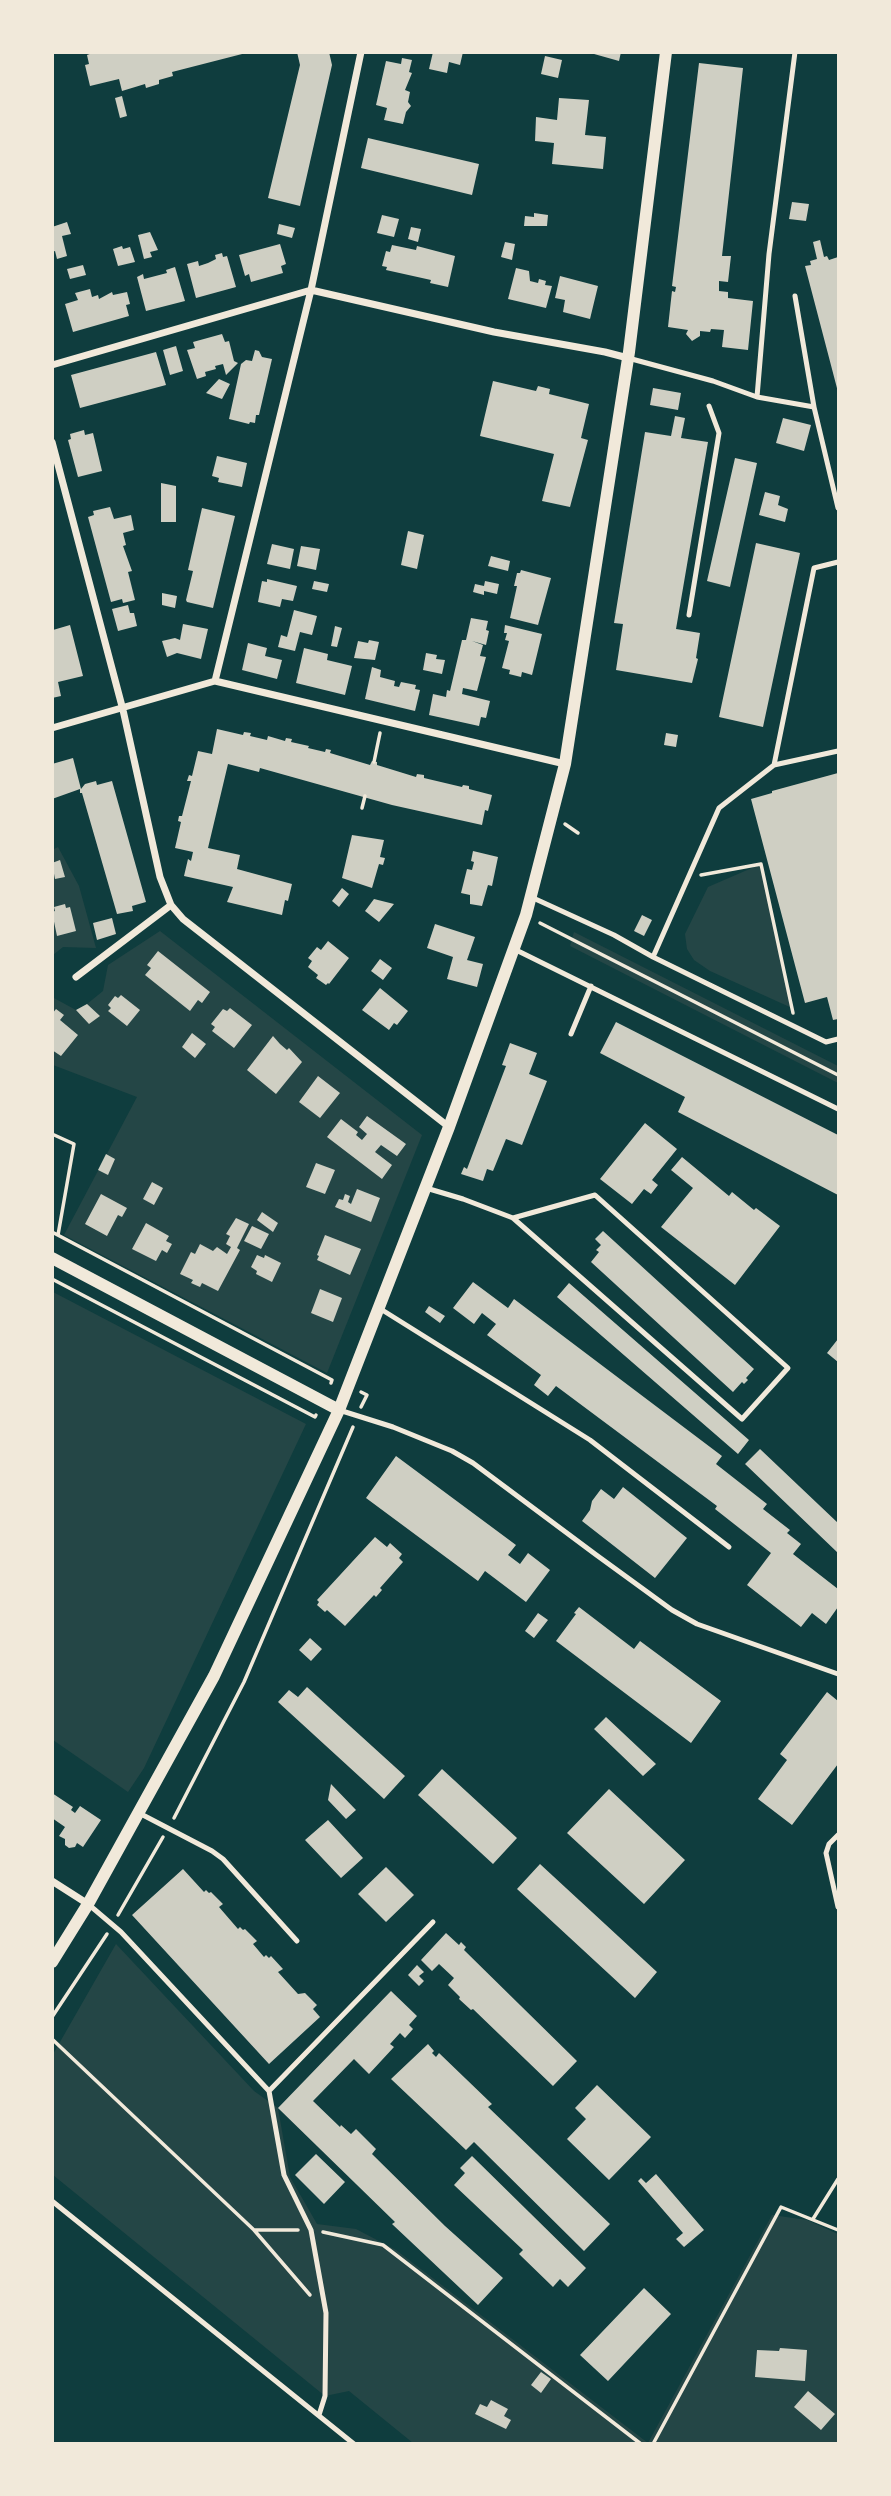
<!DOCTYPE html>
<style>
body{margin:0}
#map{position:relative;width:891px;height:2496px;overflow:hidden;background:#0f3d3e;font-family:Barlow,sans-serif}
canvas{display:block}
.frame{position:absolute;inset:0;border:54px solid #f1e9da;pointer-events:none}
</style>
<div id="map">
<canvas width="891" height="2496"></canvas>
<div class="frame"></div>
</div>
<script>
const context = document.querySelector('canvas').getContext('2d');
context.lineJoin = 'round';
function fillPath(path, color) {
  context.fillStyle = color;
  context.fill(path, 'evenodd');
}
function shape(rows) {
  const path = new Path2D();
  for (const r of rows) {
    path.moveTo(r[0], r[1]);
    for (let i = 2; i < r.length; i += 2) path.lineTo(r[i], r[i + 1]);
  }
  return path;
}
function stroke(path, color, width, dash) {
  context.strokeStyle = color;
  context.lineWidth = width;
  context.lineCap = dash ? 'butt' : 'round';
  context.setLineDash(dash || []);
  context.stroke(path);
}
const green = shape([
 [58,847,79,886,96,948,63,947,53,955,52,850],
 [761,864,792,1008,710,971,694,960,687,949,685,934,708,887],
 [160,931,422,1135,327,1373,64,1235,137,1097,53,1065,52,997,76,1010,87,1004,103,991,108,965],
 [574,932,838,1066,838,1083,570,946],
 [53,1292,306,1424,144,1768,128,1792,53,1740],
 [116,1944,254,2091,278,2108,290,2177,317,2224,356,2229,396,2250,648,2443,772,2215,807,2220,838,2234,838,2443,413,2443,349,2391,325,2396,53,2175,52,2056]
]);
const building = shape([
 [95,52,246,52,246,53,172,72,173,76,159,80,159,84,146,88,145,84,122,91,119,79,90,86,85,65,89,64,87,55],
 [297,52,329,52,332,65,300,206,268,198,300,65],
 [433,52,463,52,460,65,449,62,447,73,429,69],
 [587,52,621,52,619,61],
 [545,56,562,60,558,78,541,74],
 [402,58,412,60,409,72,412,73,405,90,410,92,408,102,411,106,406,112,403,124,384,120,387,108,376,105,386,61,401,64],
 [699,63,743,68,722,256,731,256,728,282,719,281,719,291,728,292,728,298,753,301,748,350,722,347,724,330,711,329,710,332,700,331,700,336,692,341,686,334,688,330,668,327,672,291,675,292,676,287,672,286],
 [122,96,127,116,120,118,115,98],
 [559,98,589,100,585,135,606,137,603,169,552,164,554,143,535,141,536,117,557,120],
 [368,138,479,164,472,195,361,168],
 [792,202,809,204,806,221,789,219],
 [534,213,548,215,547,226,524,226,525,216,534,217],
 [382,215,399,219,394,237,377,233],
 [67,222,71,234,62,236,67,256,57,259,55,251,52,252,52,227],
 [279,224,295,228,292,238,277,234],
 [411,227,421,229,418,242,408,239],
 [150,232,158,250,150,252,152,257,144,259,138,235],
 [820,240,824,257,827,256,829,260,838,257,838,392,805,266,811,265,810,261,817,259,813,242],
 [505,242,515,244,512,260,501,257],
 [280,244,286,264,281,266,283,273,251,282,249,274,245,276,239,255],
 [392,245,416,250,417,246,455,256,448,287,430,283,431,280,386,270,387,267,382,266,386,251,390,252],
 [122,246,123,249,130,247,135,262,118,266,113,249],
 [222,253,223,257,227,256,236,287,196,298,187,264,198,261,199,266,208,263,216,259,215,255],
 [83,265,86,275,70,279,67,269],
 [175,267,185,301,146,311,137,277,143,274,144,279,167,273,166,270],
 [516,268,529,271,530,281,538,283,539,279,546,281,545,285,552,286,546,308,508,299],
 [560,276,598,286,590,319,563,312,565,300,555,298],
 [90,289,92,297,98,295,99,299,112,292,113,295,127,292,130,304,126,305,129,316,73,332,65,304,78,300,75,293],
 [222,334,225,342,229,341,234,361,238,363,226,375,223,364,215,366,216,369,205,372,206,376,197,379,187,350,195,348,193,342],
 [176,346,183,371,170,375,163,350],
 [255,350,259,351,262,357,272,359,259,415,256,415,255,423,250,422,249,424,229,419,241,364,246,360,252,361],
 [156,352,166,385,80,408,71,375],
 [219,379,230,384,222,399,206,393],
 [493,381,536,391,538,386,550,389,549,394,589,404,581,438,588,440,570,507,542,501,554,454,480,436],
 [653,388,681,393,678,410,650,405],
 [675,416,685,418,681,438,708,442,676,629,700,633,696,658,698,659,692,683,616,670,623,624,614,623,645,432,671,436],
 [783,418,811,425,804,451,776,443],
 [84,430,85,435,93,433,102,471,78,477,68,440,71,439,70,434],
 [217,456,247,463,242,487,218,482,219,478,212,476],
 [735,458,757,463,730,587,707,581],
 [161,483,176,486,176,522,161,522],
 [765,492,780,496,778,505,788,509,785,522,759,515],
 [110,507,114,519,131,515,134,530,123,533,126,545,123,546,132,571,128,572,135,600,123,603,122,599,111,602,88,517,94,515,93,511],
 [202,508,235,516,213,608,187,602,186,600,193,571,188,570],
 [408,531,424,535,417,569,401,565],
 [756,543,800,553,763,727,719,717],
 [272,544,294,549,290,569,267,564],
 [301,546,320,549,316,570,297,566],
 [491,556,510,561,508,571,488,566],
 [521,570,551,578,538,625,510,618,517,586,514,586,517,573,520,573],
 [267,579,297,586,293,601,282,599,280,607,258,602,262,581,267,582],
 [314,581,329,584,327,592,312,589],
 [485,581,499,584,497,594,484,591,484,595,473,592,475,584,484,586],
 [162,593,177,596,175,608,162,605],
 [128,605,130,613,134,613,137,626,118,631,112,609],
 [294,610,317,616,312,635,300,632,295,651,278,647,281,635,287,637],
 [471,618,488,621,486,630,489,631,486,645,472,641,483,645,480,656,486,657,477,691,463,688,462,694,490,701,486,718,481,717,479,726,429,715,433,694,446,697,447,690,450,691,462,640,466,640],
 [183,624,208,629,201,659,177,653,167,657,162,641,175,638,180,640],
 [70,625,83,676,58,682,61,696,52,698,52,633,53,630],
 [505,625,542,634,532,675,522,672,521,677,509,674,510,670,502,668,509,641,505,640,507,633,504,633],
 [335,626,342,628,337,647,331,646],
 [369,640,379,642,375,660,354,658,358,641,368,643],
 [248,643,267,648,265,656,282,660,277,679,242,670],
 [304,648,328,654,327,660,352,666,345,695,296,683],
 [426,653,437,655,436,659,445,660,442,674,423,670],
 [372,667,381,670,380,677,395,681,394,686,399,687,401,682,416,685,415,689,420,690,415,711,365,699],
 [217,729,243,735,244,732,251,733,250,736,267,740,268,736,285,741,286,738,292,739,291,742,309,746,308,748,325,752,326,749,331,750,330,753,370,765,372,761,377,762,377,765,416,777,417,774,424,775,424,778,462,787,463,785,469,786,469,789,492,795,488,811,485,810,482,825,392,805,260,768,259,772,228,764,208,848,240,855,237,869,292,884,288,901,285,900,282,915,227,902,233,887,184,876,188,859,191,861,193,852,175,848,181,822,178,821,179,816,182,816,191,781,187,781,189,775,192,776,198,751,212,754],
 [666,733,678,735,676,747,664,745],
 [73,758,81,789,85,784,96,781,97,785,112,781,146,902,132,906,133,911,117,914,82,793,80,793,80,789,52,799,52,764],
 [838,773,838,1019,833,1020,827,997,805,1003,751,799,772,793,772,791],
 [352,835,384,840,380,857,385,858,383,865,379,864,372,888,342,878],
 [473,851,498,857,492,886,488,885,482,906,470,904,470,895,461,893,467,869,472,870,474,862,471,861],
 [60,860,65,877,55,879,52,863],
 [342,888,349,894,339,907,332,901],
 [374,899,394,904,379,922,365,911],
 [65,904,66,908,70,907,76,931,57,936,52,912,55,911,54,907],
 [642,915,652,920,644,936,634,931],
 [112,918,116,934,97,940,93,923],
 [435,924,475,937,467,960,483,964,477,987,447,979,453,957,427,948],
 [328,941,349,958,329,984,328,983,326,985,316,978,318,975,308,967,312,961,308,958,317,947,321,950],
 [158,951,210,992,202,1003,198,1000,190,1011,145,975,151,968,147,965],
 [380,959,392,968,383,980,371,971],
 [380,988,408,1011,397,1025,394,1023,389,1030,362,1010],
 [121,995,140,1010,127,1026,108,1011,111,1008,108,1005,115,996,118,998],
 [87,1004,100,1016,89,1024,76,1010],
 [230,1008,252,1025,234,1048,212,1031,215,1027,211,1024,223,1009,227,1011],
 [56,1009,64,1015,60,1020,78,1035,61,1056,52,1050,52,1014],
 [616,1022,838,1135,838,1195,678,1112,685,1097,600,1053],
 [192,1033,206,1044,195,1058,182,1047],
 [273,1036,280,1044,287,1050,289,1048,302,1062,276,1094,247,1070],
 [510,1043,537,1053,529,1074,547,1081,522,1145,506,1139,493,1171,487,1169,483,1181,461,1174,464,1167,467,1169,506,1066,502,1065],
 [318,1076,340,1093,320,1118,299,1102],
 [367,1116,406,1144,397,1156,381,1145,375,1152,392,1165,382,1179,327,1137,341,1119,358,1132,356,1135,362,1140,367,1134,359,1127],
 [645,1123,677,1149,652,1180,658,1185,651,1194,644,1189,632,1204,600,1179],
 [106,1154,115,1159,108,1175,98,1170],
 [682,1157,729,1196,732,1192,754,1210,756,1208,780,1226,735,1285,661,1227,693,1188,671,1170],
 [316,1163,335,1170,325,1194,306,1187],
 [152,1182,163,1188,154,1205,143,1199],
 [357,1189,380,1198,371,1222,335,1207,339,1199,343,1200,345,1194,350,1196,348,1202,351,1204],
 [101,1194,127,1208,122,1217,118,1215,107,1236,85,1224],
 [262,1212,278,1223,273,1232,257,1220],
 [236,1218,249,1224,237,1248,240,1250,218,1291,202,1283,200,1287,191,1283,193,1280,180,1274,191,1252,195,1254,200,1244,213,1251,217,1247,227,1254,231,1247,226,1244,230,1236,226,1234],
 [146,1223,169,1236,166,1241,172,1244,167,1253,162,1250,156,1261,132,1249],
 [252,1226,269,1234,261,1249,244,1241],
 [603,1231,754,1369,746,1378,748,1380,744,1384,742,1382,733,1392,591,1262,599,1252,596,1250,601,1245,595,1239],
 [325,1235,361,1249,350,1275,317,1260,319,1256,317,1255],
 [257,1255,264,1258,265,1255,281,1263,272,1282,256,1274,257,1271,251,1267],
 [473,1282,508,1308,514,1299,722,1456,716,1464,767,1504,763,1509,790,1530,787,1533,801,1544,793,1554,838,1589,838,1607,826,1624,812,1613,801,1627,747,1585,771,1553,715,1509,717,1506,556,1386,548,1396,534,1385,541,1375,487,1335,496,1324,482,1313,474,1324,453,1308],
 [569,1283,749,1440,738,1454,557,1297],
 [320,1289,342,1298,333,1322,311,1313],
 [429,1306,445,1316,440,1323,425,1312],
 [838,1339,838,1362,827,1353],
 [760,1449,838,1523,838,1553,745,1464],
 [396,1456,516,1545,508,1555,520,1564,528,1553,550,1570,526,1602,485,1571,478,1581,366,1498],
 [623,1487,687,1538,655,1578,582,1521,590,1510,592,1501,601,1489,614,1499],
 [375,1537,387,1547,390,1543,402,1554,399,1558,403,1562,380,1588,382,1590,376,1597,374,1595,345,1626,327,1610,325,1612,317,1605,319,1602,317,1600],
 [579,1607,634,1649,640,1641,721,1701,691,1743,556,1641,576,1614,574,1613],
 [538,1613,548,1620,534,1638,525,1631],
 [310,1638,322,1649,311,1661,299,1650],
 [307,1687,405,1776,384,1799,278,1702,289,1690,298,1697],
 [827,1692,838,1701,838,1764,792,1825,758,1799,787,1760,780,1754],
 [606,1717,656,1764,643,1776,594,1729],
 [442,1769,517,1838,493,1864,418,1795],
 [331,1784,356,1810,346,1819,328,1800],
 [609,1789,685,1860,644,1904,567,1833],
 [52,1793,73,1807,71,1810,75,1813,80,1806,101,1820,83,1847,77,1843,75,1847,69,1848,65,1845,65,1839,59,1836,65,1827,52,1818],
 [328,1820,363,1858,341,1878,305,1840],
 [540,1864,657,1972,635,1998,517,1889],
 [386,1867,414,1895,386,1922,358,1894],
 [183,1869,204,1892,206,1890,209,1893,211,1892,223,1904,219,1907,238,1929,240,1927,243,1930,245,1929,257,1941,253,1944,264,1957,266,1955,269,1958,271,1956,283,1969,278,1972,298,1994,305,1993,317,2005,313,2009,320,2017,269,2064,132,1915],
 [446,1933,459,1945,461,1942,466,1947,464,1950,577,2061,553,2086,473,2009,471,2010,459,1999,460,1997,448,1985,454,1978,439,1964,432,1971,421,1960],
 [417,1965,424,1972,419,1976,424,1981,419,1986,408,1975],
 [391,1991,417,2016,409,2025,413,2029,405,2038,400,2033,390,2044,394,2047,369,2074,354,2059,313,2101,340,2127,341,2125,351,2134,356,2129,376,2149,372,2154,445,2226,503,2278,478,2305,392,2224,395,2222,278,2108],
 [428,2044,434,2051,432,2053,436,2057,439,2053,492,2104,488,2107,610,2224,584,2251,474,2142,466,2150,391,2079],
 [597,2085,651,2137,609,2180,567,2139,586,2119,575,2108],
 [316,2154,345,2182,324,2204,295,2175],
 [472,2156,586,2268,568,2287,560,2279,553,2287,519,2254,523,2250,454,2185,465,2173,460,2168],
 [656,2174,704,2230,684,2247,676,2239,683,2233,638,2181,641,2178,646,2183],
 [644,2288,671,2314,608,2381,580,2355],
 [780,2348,807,2350,805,2381,755,2377,757,2350,779,2351],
 [541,2372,551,2379,541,2393,531,2385],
 [808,2391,835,2414,821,2430,794,2407],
 [491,2400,508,2409,504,2416,511,2420,506,2429,475,2414,480,2404,487,2407]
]);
const path = shape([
 [374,762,380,733],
 [362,808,365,796],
 [565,824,578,833],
 [701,875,761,864,793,1013],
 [540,923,838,1075],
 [52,1134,74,1144,58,1235],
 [52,1232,332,1380,331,1383],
 [52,1279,315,1417,316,1415],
 [361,1392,367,1395,361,1407],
 [174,1818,244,1682,353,1427],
 [118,1915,163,1837],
 [52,2017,107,1934],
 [52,2039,254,2230,298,2230],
 [813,2219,838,2179],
 [254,2230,310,2295],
 [323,2232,383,2245,641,2444],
 [653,2444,781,2207,838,2230]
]);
const service = shape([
 [795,52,769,254,757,397,814,407,838,508],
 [795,296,814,407],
 [628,358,713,381,757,397],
 [689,615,719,433,709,406],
 [774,765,814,568,838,562],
 [531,897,614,935,653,957,826,1042,838,1039],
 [514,949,838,1109],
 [653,957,719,808,774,765,838,751],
 [571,1034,591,986],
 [426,1188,463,1199,513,1218,742,1419,788,1368,595,1195,513,1218],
 [379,1308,590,1440,729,1547],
 [339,1410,393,1427,452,1451,473,1463,595,1554,672,1610,697,1624,838,1674],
 [139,1813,212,1851,223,1859,297,1941],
 [838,1835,829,1844,826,1853,838,1907],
 [88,1904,121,1932,269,2091,284,2175,311,2230,326,2313,325,2396,319,2415],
 [269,2091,433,1922],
 [52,2201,354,2444]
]);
const minor = shape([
 [52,365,311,290,494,332,605,352,628,358],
 [52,442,123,710,160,877,171,905,183,919,449,1127],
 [215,681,311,290,361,52],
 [52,728,215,681,565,764],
 [76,977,171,905],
 [52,1881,88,1904]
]);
const tertiary = shape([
 [52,1258,339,1410],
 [52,1962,88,1904,214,1676,339,1410,449,1127,526,915,565,764,629,352,666,52]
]);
fillPath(green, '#244646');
fillPath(building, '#cfcfc3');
stroke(path, '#f1e9da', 3.5);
stroke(service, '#f1e9da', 5);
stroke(minor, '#f1e9da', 7);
stroke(tertiary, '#f1e9da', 12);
</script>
